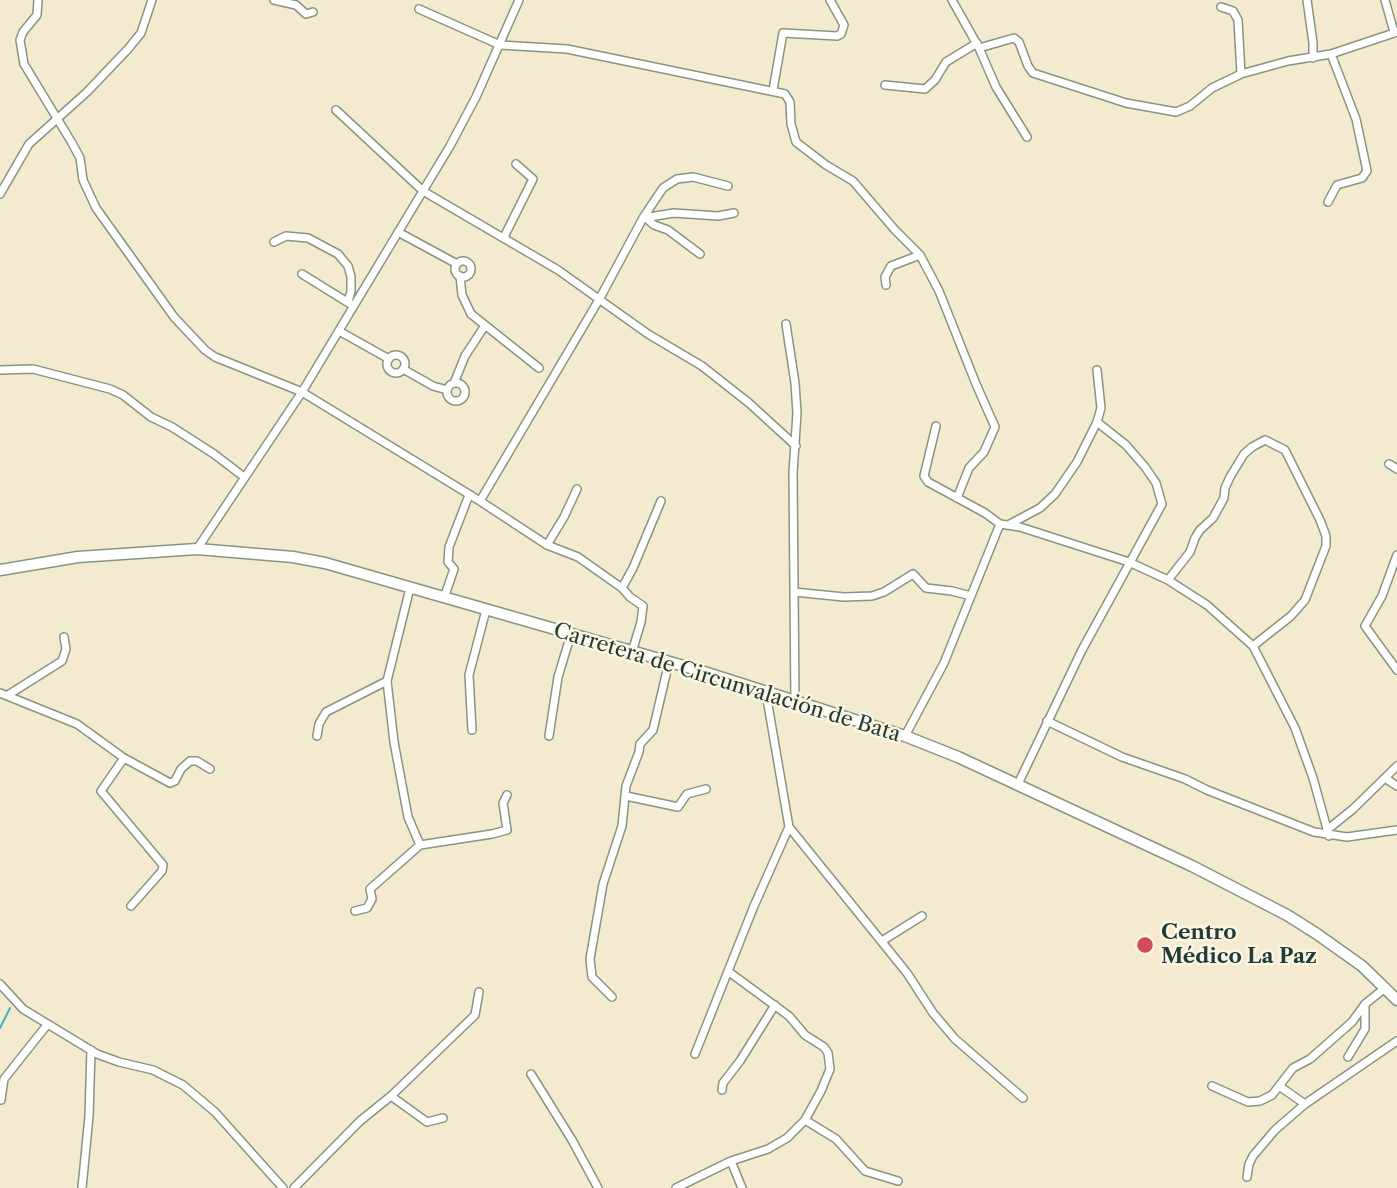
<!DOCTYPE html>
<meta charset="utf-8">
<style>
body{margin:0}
canvas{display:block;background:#f3eacf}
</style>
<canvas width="1397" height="1188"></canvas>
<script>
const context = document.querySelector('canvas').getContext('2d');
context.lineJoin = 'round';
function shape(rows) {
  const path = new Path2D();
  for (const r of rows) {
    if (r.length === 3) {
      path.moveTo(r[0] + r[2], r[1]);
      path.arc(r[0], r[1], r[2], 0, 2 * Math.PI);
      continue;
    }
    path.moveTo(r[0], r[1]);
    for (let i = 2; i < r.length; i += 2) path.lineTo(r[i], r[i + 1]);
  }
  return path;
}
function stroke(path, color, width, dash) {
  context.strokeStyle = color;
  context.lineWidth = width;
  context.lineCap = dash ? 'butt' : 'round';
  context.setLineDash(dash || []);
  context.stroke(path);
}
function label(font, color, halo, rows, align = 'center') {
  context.font = font + ' "Libre Caslon Text",serif';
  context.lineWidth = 5;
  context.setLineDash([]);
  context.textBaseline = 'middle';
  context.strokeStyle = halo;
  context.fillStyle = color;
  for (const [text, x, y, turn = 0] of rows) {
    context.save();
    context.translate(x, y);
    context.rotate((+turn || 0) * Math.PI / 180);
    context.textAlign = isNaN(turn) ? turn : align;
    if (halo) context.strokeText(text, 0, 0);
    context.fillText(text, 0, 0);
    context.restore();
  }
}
const stream = shape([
 [0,1028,10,1008]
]);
const minor = shape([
 [38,0,37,15,23,32,20,40,24,64,72,143,80,158,83,180,96,208,174,317,205,350,215,357,302,392,480,501,547,545,578,557,622,588,630,597,643,606,641,622,632,652],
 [274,0,296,5,306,14,313,12],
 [952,0,979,48,996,87,1027,137],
 [1307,0,1313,43,1313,58],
 [1385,0,1394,32],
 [1221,7,1233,11,1238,20,1241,74],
 [419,9,500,45,567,49,785,94,790,102,791,124,796,142,826,165,853,181,895,230,920,255,939,291,976,384,995,427,984,452,969,468,957,498],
 [979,48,1014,38,1019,42,1028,66,1033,73,1126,103,1176,112,1190,106,1212,88,1241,74,1288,61,1331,54,1397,32],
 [885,85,925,89,935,80,946,62,977,43],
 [773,90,783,33,837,36,841,34,844,25,830,0],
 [336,110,423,191,558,270,648,334,702,366,749,403,796,446],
 [0,194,29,144,87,92,128,49,141,33,152,0],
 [1328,202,1337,185,1362,178,1367,171,1356,119,1331,54],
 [643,218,674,213,718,216,734,213],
 [646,218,654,225,668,230,700,254],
 [398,232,457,264],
 [504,237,533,179,516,164],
 [274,242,286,236,308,238,338,254,348,266,351,277,351,291,348,302],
 [463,269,8],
 [302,274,352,305],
 [460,276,462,295,471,314,539,368],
 [886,285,885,277,891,266,920,255],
 [786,324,795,383,797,413,793,473,795,703],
 [339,331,389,359],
 [396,364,9],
 [403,369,433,386,447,390],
 [0,370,33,369,110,389,123,395,151,417,172,427,214,454,244,477],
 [456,392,9],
 [454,383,465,356,484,327],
 [936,426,924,476,928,482,985,513,1000,524,1020,527,1129,562,1168,580,1207,605,1253,646,1295,728,1313,778,1329,836],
 [1389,464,1397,469],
 [480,501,600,298,643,218,663,188,677,179,693,177,728,186],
 [1010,524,1040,508,1055,494,1077,462,1097,422,1101,408,1097,370],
 [547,545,564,517,577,489],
 [197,549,302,392,450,146,476,97,519,0],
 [1397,555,1382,596,1365,626,1397,670],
 [1168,580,1190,552,1195,538,1200,530,1213,518,1224,498,1225,488,1230,477,1244,454,1252,447,1265,440,1285,450,1320,520,1326,536,1326,546,1305,600,1291,616,1253,646],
 [410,588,387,681,394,742,408,817,420,845],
 [622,588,633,568,661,501],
 [794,592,844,597,872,596,884,592,913,574,926,588,952,591,971,596],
 [444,598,454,569,448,562,449,547,469,495],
 [0,693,77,724,124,758,170,783,175,781,181,769,190,761,197,761,210,769],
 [8,695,62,661,66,649,64,637],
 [1047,721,1122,757,1185,779,1207,790,1314,832,1347,837,1397,830],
 [472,730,469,675,486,610],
 [317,736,319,724,326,712,387,681],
 [549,736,558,677,571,634],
 [905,736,944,663,1000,524],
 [124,758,101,791,163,865,162,871,131,906],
 [1385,778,1397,786],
 [1018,784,1082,650,1162,504,1156,483,1145,467,1126,445,1097,422],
 [626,796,678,807,687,794,706,789],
 [789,827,907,973,933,1013,955,1039,1023,1098],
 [1327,830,1353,809,1397,766],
 [355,911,367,908,372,899,370,889,420,845,492,834,507,830,503,803,507,795],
 [882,941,922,916],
 [0,984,23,1009,97,1054,119,1062,153,1070,183,1085,215,1112,283,1188],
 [612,997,592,977,590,959,603,884,622,826,626,786,639,752,640,744,653,730,669,662],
 [695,1054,754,906,789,827,766,693],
 [1348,1057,1365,1029,1365,1005],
 [531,1074,572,1140,598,1188],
 [1212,1086,1248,1102,1260,1101,1272,1095,1293,1068,1310,1059,1352,1022,1365,1004,1385,988],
 [1279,1086,1305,1104],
 [722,1090,723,1083,740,1061,775,1005],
 [391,1096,427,1122,443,1118],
 [1,1100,4,1079,47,1025],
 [805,1120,836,1139,865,1171,898,1181],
 [731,1161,742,1188],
 [1247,1177,1249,1164,1253,1156,1275,1130,1305,1104,1397,1041],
 [82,1188,89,1116,91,1050],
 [294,1188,360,1121,391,1096,475,1015,479,992],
 [676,1188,731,1161,768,1149,787,1138,805,1120,821,1091,830,1069,828,1053,824,1047,805,1035,789,1016,729,972]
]);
const major = shape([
 [0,570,78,557,197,549,293,557,325,563,701,671,905,736,958,757,1192,866,1287,915,1317,934,1362,966,1397,1000]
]);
const markers = [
 [1145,945,9,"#d1495b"]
];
const streetNames = [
 ["Carretera de Circunvalación de Bata",727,683,17]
];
const poiNames = [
 ["Centro",1161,933],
 ["Médico La Paz",1161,957]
];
stroke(stream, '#47b0c5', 2);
stroke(minor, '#899482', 10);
stroke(major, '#899482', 13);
stroke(minor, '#fff', 7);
stroke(major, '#fff', 10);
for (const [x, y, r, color] of markers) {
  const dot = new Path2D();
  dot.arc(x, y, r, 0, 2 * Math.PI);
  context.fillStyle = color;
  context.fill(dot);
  stroke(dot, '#fcf5e5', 2.5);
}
label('21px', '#1f3d34', '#fcf5e5', streetNames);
label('bold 21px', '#1f3d34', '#fcf5e5', poiNames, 'left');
</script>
